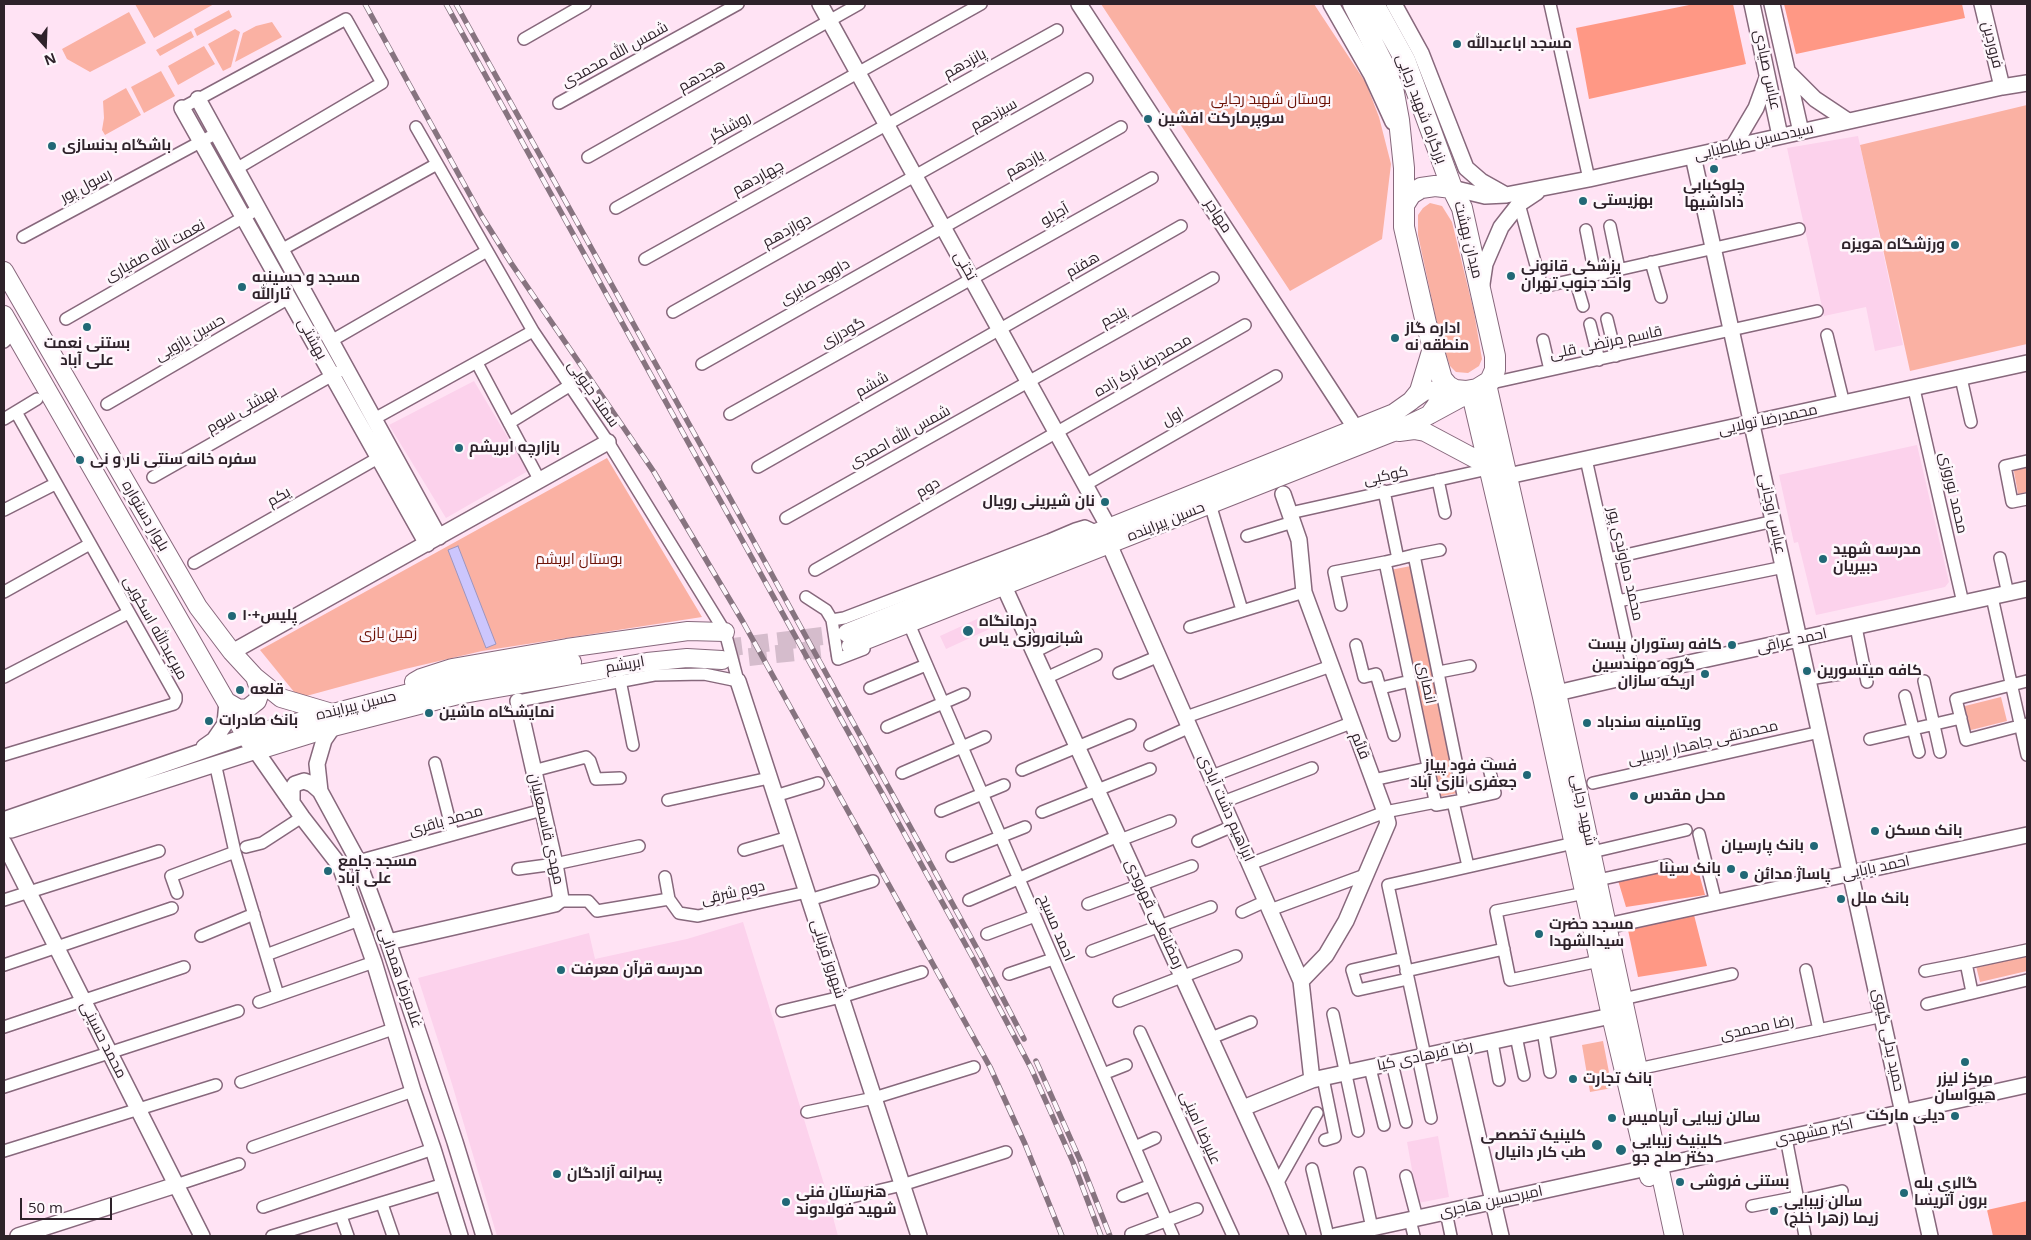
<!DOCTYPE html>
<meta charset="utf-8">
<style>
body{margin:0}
#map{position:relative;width:2031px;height:1240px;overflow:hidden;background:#ffe3f4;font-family:"Open Sans",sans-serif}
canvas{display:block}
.frame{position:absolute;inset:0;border:5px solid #2e222a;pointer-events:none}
.north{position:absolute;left:20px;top:20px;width:50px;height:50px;-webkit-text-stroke:4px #fef7fc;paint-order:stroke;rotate:160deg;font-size:14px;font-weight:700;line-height:20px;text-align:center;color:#2e222a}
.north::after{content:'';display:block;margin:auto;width:18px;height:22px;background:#2e222a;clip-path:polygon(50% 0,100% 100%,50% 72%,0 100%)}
.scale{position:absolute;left:20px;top:1198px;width:92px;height:22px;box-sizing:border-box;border:2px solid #2e222a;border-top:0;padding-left:6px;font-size:15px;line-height:18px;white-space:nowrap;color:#2e222a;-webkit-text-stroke:4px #fef7fc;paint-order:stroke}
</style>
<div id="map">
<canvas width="2031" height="1240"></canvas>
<div class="frame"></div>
<div class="north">N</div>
<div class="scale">50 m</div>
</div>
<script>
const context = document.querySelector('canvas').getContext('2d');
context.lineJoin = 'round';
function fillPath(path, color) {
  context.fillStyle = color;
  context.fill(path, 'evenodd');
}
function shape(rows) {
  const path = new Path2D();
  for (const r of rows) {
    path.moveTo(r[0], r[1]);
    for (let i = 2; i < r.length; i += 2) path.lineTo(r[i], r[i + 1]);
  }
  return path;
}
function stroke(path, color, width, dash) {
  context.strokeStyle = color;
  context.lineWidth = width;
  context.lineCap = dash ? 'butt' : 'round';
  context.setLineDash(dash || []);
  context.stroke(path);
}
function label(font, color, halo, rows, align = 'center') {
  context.font = font + ' "Open Sans",Cairo,sans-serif';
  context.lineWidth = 5;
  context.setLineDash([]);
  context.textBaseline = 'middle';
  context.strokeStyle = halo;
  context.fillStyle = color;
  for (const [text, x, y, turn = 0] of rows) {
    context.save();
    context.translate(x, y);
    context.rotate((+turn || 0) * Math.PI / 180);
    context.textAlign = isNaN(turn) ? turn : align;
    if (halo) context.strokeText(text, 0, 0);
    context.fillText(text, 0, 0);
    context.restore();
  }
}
const built = shape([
 [1858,136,1903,345,1875,351,1866,307,1824,316,1787,148],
 [474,381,528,471,446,518,389,425],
 [1917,445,1949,582,1945,587,1816,615,1798,542,1794,543,1779,475],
 [990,613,996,626,946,649,940,636],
 [743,922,824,1184,838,1236,497,1236,452,1084,418,978,589,933,595,959,687,939],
 [1438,1136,1449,1197,1418,1203,1407,1142]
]);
const green = shape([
 [135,4,214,4,154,38],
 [1101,4,1314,4,1366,83,1379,117,1391,164,1382,239,1290,291],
 [229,10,232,17,197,36,194,29],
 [129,12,146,43,90,72,67,59,62,49],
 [272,22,282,37,235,62,243,33,256,26],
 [235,29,240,32,231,67,223,71,208,44],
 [191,31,194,37,160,56,156,50],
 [204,46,215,64,178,85,168,66],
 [161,71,175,96,144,113,131,87],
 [126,88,141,115,105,135,102,130,104,118,103,101],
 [2027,105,2027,344,1910,371,1860,145],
 [1430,203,1442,206,1452,222,1474,312,1482,359,1479,366,1468,373,1456,372,1450,366,1439,333,1418,235,1418,215,1423,208],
 [607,458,702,617,482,651,405,669,299,698,260,650],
 [2027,463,2027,492,2018,494,2013,466],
 [1411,566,1458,793,1437,797,1390,570],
 [2001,697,2007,721,1967,731,1961,707],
 [2027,954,2027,971,1980,982,1976,966],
 [1603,1041,1612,1088,1590,1092,1582,1045]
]);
const forest = shape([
 [1694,4,1733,4,1746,64,1589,99,1576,28],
 [1784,4,1962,4,1965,18,1796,54],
 [1698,870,1705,895,1626,907,1617,877],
 [1694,915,1707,966,1638,977,1628,930],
 [2027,1201,2027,1236,1993,1236,1987,1210]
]);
const water = shape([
 [458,546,496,644,486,648,448,550,458,546]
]);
const primaryTunnel = shape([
 [724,648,847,633],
 [722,660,851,646]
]);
const street = shape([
 [1550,4,1589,179],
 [524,39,585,4],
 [559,103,738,4],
 [182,108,346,19,382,83,236,169],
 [416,127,533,331,608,442,725,632,738,681,704,674,654,675,518,701],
 [588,157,859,4],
 [1519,204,1542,287,1799,229],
 [616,208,981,4],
 [1610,226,1619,269],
 [1586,230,1595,275],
 [23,237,217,133],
 [281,250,437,164],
 [645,259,1057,30],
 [1651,262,1661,297],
 [1575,279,1583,306],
 [673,312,1087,79],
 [66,319,258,209],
 [1607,319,1616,356],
 [1590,324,1599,360],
 [1827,335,1844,404],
 [1543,340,1550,370],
 [331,341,487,251],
 [4,342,6,340],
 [477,363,540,481],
 [702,364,1121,127],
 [1961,378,1971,422],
 [1487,384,1817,311],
 [1914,389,1963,603],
 [107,404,289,298],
 [730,414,1152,178],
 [4,419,37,399],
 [374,419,533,331],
 [509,423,569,386],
 [1586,459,1634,675],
 [2027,461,2005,466,2012,502,2027,499],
 [758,467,1181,226],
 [153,477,338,372],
 [1438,480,1445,513],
 [1085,485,1276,376],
 [1384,491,1398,559],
 [1210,504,1242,610],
 [4,510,55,484],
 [1290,513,1488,469],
 [786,518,1213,278],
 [1247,536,1293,522],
 [1414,555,1464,800,1436,805,1385,562,1398,559,1414,555,1440,550],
 [2000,558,2008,594],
 [1608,559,1774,521],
 [194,563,378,458],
 [815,570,1245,325],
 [4,592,90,544],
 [806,597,826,610,832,620,838,659,864,649],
 [1992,597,2027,755],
 [1618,601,1784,567],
 [1341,605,1334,572,1385,562],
 [832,620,844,618,1049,540,1075,529,1085,526,1098,532],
 [1190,627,1304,592],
 [1856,627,1867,682],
 [912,631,1173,1236],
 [1356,645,1364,677,1376,674,1394,735],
 [1034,652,1056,641],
 [1439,672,1470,666],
 [1119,673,1159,656],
 [4,677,128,613],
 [1046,678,1096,655],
 [1809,679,1840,674],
 [620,680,633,745],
 [1924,681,1940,752],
 [2027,681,1956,699,1966,740,2027,724],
 [870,688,926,665],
 [1381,688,1410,681],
 [1905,696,1919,752],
 [1186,717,1331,666],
 [887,727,964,694],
 [1870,739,1961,718],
 [1150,745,1190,727],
 [4,755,174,704,176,700,176,696,16,412],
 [215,763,235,852,278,995],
 [435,763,453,834],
 [1022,770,1130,725],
 [533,771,586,757,590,761,596,779,620,778],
 [902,773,985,737],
 [1212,776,1351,723],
 [1373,780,1428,768],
 [1593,783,1820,732],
 [775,796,818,783],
 [668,800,769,778],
 [1464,800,1495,793,1488,764],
 [1223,802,1312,768],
 [1453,802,1468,866],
 [941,811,1004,785],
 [1042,812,1150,769],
 [1699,834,1716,903],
 [1120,840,1170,821],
 [1198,841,1233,826],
 [246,847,262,843,302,817],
 [744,850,789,837],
 [1592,852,1686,830],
 [952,856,1025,827],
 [358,861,542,810],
 [1250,864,1385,812,1436,802],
 [518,869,555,864,639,846],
 [665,877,669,899],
 [1598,880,1667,865],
 [177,893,171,876,235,852],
 [1585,893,1496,911,1510,980,1599,961],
 [4,900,159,851],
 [809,900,873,881],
 [969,900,1118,836],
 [559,901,588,901,597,911,669,899,679,913,698,916,807,892],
 [1088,904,1192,866],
 [1270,910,1365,875],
 [1242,912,1266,901],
 [987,934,1035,916],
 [201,936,254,914],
 [1092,951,1211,907],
 [266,955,359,920],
 [1404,958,1352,970,1358,990,1408,979],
 [4,965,172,908],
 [1806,970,1819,1030],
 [1406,971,1504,949],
 [1925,971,1966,963],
 [1009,974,1053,959],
 [1972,992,1966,963,2027,950],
 [1623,999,1732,974],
 [1119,1001,1236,956],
 [259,1002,374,962],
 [1927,1004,2027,980],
 [782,1011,841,997,922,972],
 [1333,1014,1358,1131],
 [4,1027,184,967],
 [1543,1031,1550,1072],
 [1140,1032,1233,1236],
 [1516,1036,1524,1075],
 [1211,1038,1251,1022],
 [1492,1042,1499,1080],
 [1425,1056,1388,885,1574,843],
 [1418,1057,1431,1118],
 [1392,1063,1406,1122],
 [1370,1068,1384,1125],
 [1638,1069,1883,1016],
 [1103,1074,1126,1065],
 [1323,1078,1335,1137,1325,1140],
 [241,1082,393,1029],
 [4,1087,238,1011],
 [807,1112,874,1098,974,1067],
 [1786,1138,1805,1236],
 [253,1147,413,1091],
 [1135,1147,1155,1138],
 [4,1151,216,1085],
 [1312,1169,1328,1236],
 [1360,1173,1372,1228],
 [1406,1176,1417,1218],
 [1277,1184,1317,1113],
 [176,1185,239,1164],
 [1123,1196,1151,1185],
 [839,1200,902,1185,1006,1152],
 [1798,1201,1842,1191],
 [382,1204,393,1236],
 [1752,1206,1798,1197],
 [263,1207,433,1149],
 [1446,1212,1451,1236],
 [341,1216,348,1236],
 [1410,1220,1414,1236],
 [1131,1234,1197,1209],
 [272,1236,444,1184]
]);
const secondary = shape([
 [820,4,1109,528],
 [1079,4,1356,429],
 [1331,4,1371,74,1393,122],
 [1394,4,1421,53,1466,168,1481,181,1506,195],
 [1752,4,1780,136],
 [1772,4,1801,132],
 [1982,4,2002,87],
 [1788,72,1815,99,1848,121],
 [198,99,439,537],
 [182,108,427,544],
 [1733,147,1756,108,1767,78],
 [1693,156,1930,1236],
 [1452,188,1485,196,1506,195,1589,179,2002,87,2027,83],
 [1482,284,1485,264,1501,227,1519,204,1537,192],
 [1508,476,2027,363],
 [1283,494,1299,540,1304,592,1385,812,1388,823,1346,921,1326,955,1301,981],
 [1109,544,1301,981,1312,1080],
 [1007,593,1277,1184,1298,1236],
 [232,652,608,442],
 [738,681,919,1236],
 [1557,693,1634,675,2027,589],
 [333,727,324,740,317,764,320,791,358,861,388,942,455,1142,484,1236],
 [204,747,214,740,225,724,227,702],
 [292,803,292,789,295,784,304,781,312,784,320,791],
 [4,822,6,819,246,736],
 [4,830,11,830,256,751,302,817,340,866,374,962,413,1091,433,1149,460,1236],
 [4,843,202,1236],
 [1607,926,2027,835],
 [388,942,555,904,561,899,555,864,518,701],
 [1458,1049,1501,1236],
 [1243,1108,1312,1080,1611,1016],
 [1659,1166,2027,1085],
 [18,1236,176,1185],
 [1335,1236,1647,1168]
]);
const primary = shape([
 [4,271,198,607,232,652,255,677,281,698,332,713],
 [4,315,246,736,256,751,333,727,458,695,647,662,687,658,722,660],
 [1487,384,1557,693,1674,1236],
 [1470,390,1542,697,1611,1016,1649,1177],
 [1412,400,1426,390,1433,391,1437,396,1438,403,1429,415],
 [1399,432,1414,430,1425,432,1487,465],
 [847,633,1394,413,1411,401,1419,391,1432,348],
 [851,646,1391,433,1429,415,1477,389],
 [414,682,421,678,452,668,567,648,688,631,725,632],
 [227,702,239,709,248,708,257,701,260,692,255,677],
 [246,736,455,681,572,662]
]);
const highway = shape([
 [1353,4,1386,69,1394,93,1399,120,1404,168,1404,205],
 [1374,4,1405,60,1452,188],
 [1435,186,1452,188,1462,208,1495,356,1495,370,1490,381,1477,389,1466,391,1455,390,1448,386,1442,379,1426,323,1404,227,1404,205,1411,194,1421,188,1435,186]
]);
const rail = shape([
 [365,4,481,215,511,263,654,472,743,622,990,1067,1025,1144,1062,1236],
 [446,4,973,958,1031,1068,1073,1162,1101,1236],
 [456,4,725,489,980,954,1024,1039],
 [1036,1061,1080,1160,1110,1236]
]);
const markers = [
 [1457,44,5,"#216876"],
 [1148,119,5,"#216876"],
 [52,146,5,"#216876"],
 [1714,169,5,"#216876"],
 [1583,201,5,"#216876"],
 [1955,245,5,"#216876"],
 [1511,276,5,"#216876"],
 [242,287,5,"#216876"],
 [87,327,5,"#216876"],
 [1395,338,5,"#216876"],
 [459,448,5,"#216876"],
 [80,460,5,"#216876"],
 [1105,502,5,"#216876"],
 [1823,559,5,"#216876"],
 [232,616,5,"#216876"],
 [968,631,6,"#216876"],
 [1732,645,5,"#216876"],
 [1807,671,5,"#216876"],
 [1705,674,5,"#216876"],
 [240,690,5,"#216876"],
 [429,713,5,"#216876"],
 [209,721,5,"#216876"],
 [1587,723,5,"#216876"],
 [1527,775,5,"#216876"],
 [1634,796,5,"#216876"],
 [1875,831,5,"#216876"],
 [1814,846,5,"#216876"],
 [1731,869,5,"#216876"],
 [328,871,5,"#216876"],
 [1744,875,5,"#216876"],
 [1841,899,5,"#216876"],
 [1539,934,5,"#216876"],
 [561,970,5,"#216876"],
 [1965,1062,5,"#216876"],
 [1573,1079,5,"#216876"],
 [1955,1116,5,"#216876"],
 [1612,1118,5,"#216876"],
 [1597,1145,6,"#216876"],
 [1621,1150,6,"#216876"],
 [557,1174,5,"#216876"],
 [1680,1182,5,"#216876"],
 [1904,1193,5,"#216876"],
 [786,1202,5,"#216876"],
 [1774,1211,5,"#216876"]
];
const poiNames = [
 ["مسجد اباعبدالله",1467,44],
 ["سوپرمارکت افشین",1158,119],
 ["باشگاه بدنسازی",62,146],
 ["چلوکبابی",1714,186,"center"],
 ["داداشیها",1714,203,"center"],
 ["بهزیستی",1593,201],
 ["ورزشگاه هویزه",1945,245,"right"],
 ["پزشکی قانونی",1521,267],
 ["واحد جنوب تهران",1521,284],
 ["مسجد و حسینیه",252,278],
 ["ثارالله",252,295],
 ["اداره گاز",1405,329],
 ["منطقه نه",1405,346],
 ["بستنی نعمت",87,344,"center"],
 ["علی آباد",87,361,"center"],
 ["بازارچه ابریشم",469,448],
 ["سفره خانه سنتی نار و نی",90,460],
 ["نان شیرینی رویال",1095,502,"right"],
 ["مدرسه شهید",1833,550],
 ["دبیریان",1833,567],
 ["پلیس+۱۰",242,616],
 ["درمانگاه",979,622],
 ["شبانه‌روزی یاس",979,639],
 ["کافه رستوران بیست",1722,645,"right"],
 ["گروه مهندسین",1695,665,"right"],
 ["اریکه سازان",1695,682,"right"],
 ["کافه میتسورین",1817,671],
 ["قلعه",250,690],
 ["نمایشگاه ماشین",439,713],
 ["بانک صادرات",219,721],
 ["ویتامینه سندباد",1597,723],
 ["فست فود پیاز",1517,766,"right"],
 ["جعفری نازی آباد",1517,783,"right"],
 ["محل مقدس",1644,796],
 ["بانک مسکن",1885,831],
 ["بانک پارسیان",1804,846,"right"],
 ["مسجد جامع",338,862],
 ["علی آباد",338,879],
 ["بانک سینا",1721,869,"right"],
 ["پاساژ مدائن",1754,875],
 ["بانک ملل",1851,899],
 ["مسجد حضرت",1549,925],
 ["سیدالشهدا",1549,942],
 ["مدرسه قرآن معرفت",571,970],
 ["بانک تجارت",1583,1079],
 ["مرکز لیزر",1965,1079,"center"],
 ["هیواسان",1965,1096,"center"],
 ["دیلی مارکت",1945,1116,"right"],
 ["سالن زیبایی آریامیس",1622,1118],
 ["کلینیک تخصصی",1586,1136,"right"],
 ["طب کار دانیال",1586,1153,"right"],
 ["کلینیک زیبایی",1632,1141],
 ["دکتر صلح جو",1632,1158],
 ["پسرانه آزادگان",567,1174],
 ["بستنی فروشی",1690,1182],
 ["گالری بله",1914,1184],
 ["برون آتریسا",1914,1201],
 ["هنرستان فنی",796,1193],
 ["شهید فولادوند",796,1210],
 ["سالن زیبایی",1784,1202],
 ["زیما (زهرا خلج)",1784,1219]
];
const streetNames = [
 ["فروردین",1992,45,76],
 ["شمس الله محمدی",615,55,-29],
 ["پانزدهم",965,64,-29],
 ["عباس صیادی",1767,70,78],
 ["هجدهم",702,76,-29],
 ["بزرگراه شهید رجایی",1421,109,69],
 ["سیزدهم",994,115,-29],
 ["روشنگر",730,127,-29],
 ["سیدحسین طباطبایی",1754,142,-13],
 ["یازدهم",1025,164,-29],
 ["چهاردهم",758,178,-29],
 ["رسول پور",86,186,-28],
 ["آجرلو",1055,215,-29],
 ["مهاجر",1218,216,57],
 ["دوازدهم",787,231,-29],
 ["میدان بهشت",1468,240,76],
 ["نعمت الله صفیاری",155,251,-29],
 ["هفتم",1083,265,-30],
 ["تختی",965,266,61],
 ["داوود صابری",815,282,-30],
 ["پنجم",1114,317,-29],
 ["گودرزی",843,333,-29],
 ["حسین بازویی",190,338,-30],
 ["بهشتی",312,339,61],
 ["قاسم مرتضی قلی",1606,343,-12],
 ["محمدرضا ترک زاده",1143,366,-30],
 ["ششم",872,385,-30],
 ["سمند جنوبی",593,394,55],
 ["بهشتی سوم",242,410,-30],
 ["اول",1173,417,-30],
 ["محمدرضا تولایی",1768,420,-12],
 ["شمس الله احمدی",900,437,-29],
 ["کوکبی",1386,476,-12],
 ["دوم",928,488,-30],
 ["محمد نوروزی",1953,493,77],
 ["یکم",279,497,-30],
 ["عباس اوجانی",1772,514,78],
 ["بلوار دستواره",145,516,60],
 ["حسین پیراینده",1166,522,-22],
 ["محمد دماوندی پور",1625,564,77],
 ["میرعبدالله اسکویی",155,628,61],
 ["احمد عراقی",1792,641,-12],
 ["ابریشم",625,665,-10],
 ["انصاری",1426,683,78],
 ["حسین پیراینده",356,706,-14],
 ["محمدتقی جاهدار اردبیلی",1703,743,-13],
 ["قائم",1360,746,69],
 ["ابراهیم دشت آبادی",1226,808,66],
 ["شهید رجایی",1583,810,78],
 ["محمد باقری",446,821,-16],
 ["مهدی قاسمعلیان",546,829,77],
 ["احمد بابایی",1876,868,-12],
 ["دوم شرقی",733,893,-13],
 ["رمضانعلی قهرودی",1154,914,65],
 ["احمد مسیح",1056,928,67],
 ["شهروز قربانی",828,959,72],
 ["غلامرضا همدانی",400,978,71],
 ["رضا محمدی",1757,1028,-12],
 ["محمد حسینی",103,1040,63],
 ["حمید بدلی گیوی",1888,1040,78],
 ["رضا فرهادی کیا",1425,1056,-12],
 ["علیرضا امینی",1200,1128,66],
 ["اکبر مشهدی",1814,1132,-12],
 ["امیرحسین هاجری",1491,1202,-12]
];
const parkNames = [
 ["بوستان شهید رجایی",1271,100],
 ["بوستان ابریشم",579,560],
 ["زمین بازی",388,634]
];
fillPath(built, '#fcd2ec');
fillPath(green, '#fab1a3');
fillPath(forest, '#ff9885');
fillPath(water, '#ccc6fd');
stroke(water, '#9d95be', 1);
stroke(primaryTunnel, '#d5bccc', 18, [18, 9]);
stroke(street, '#87687c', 14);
stroke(secondary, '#87687c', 18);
stroke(primary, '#87687c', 20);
stroke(highway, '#87687c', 22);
stroke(street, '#fff', 11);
stroke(secondary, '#fff', 15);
stroke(primary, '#fff', 18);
stroke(highway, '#fff', 20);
stroke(rail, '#877480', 5.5);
stroke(rail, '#fef7fc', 4, [11]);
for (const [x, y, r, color] of markers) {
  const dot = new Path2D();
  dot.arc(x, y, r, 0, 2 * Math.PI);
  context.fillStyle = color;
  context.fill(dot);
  stroke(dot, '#fef7fc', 2);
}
label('bold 15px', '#2e222a', '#fef7fc', poiNames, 'left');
label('15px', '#2e222a', '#fef7fc', streetNames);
label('15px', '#6d1206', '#fef7fc', parkNames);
</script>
